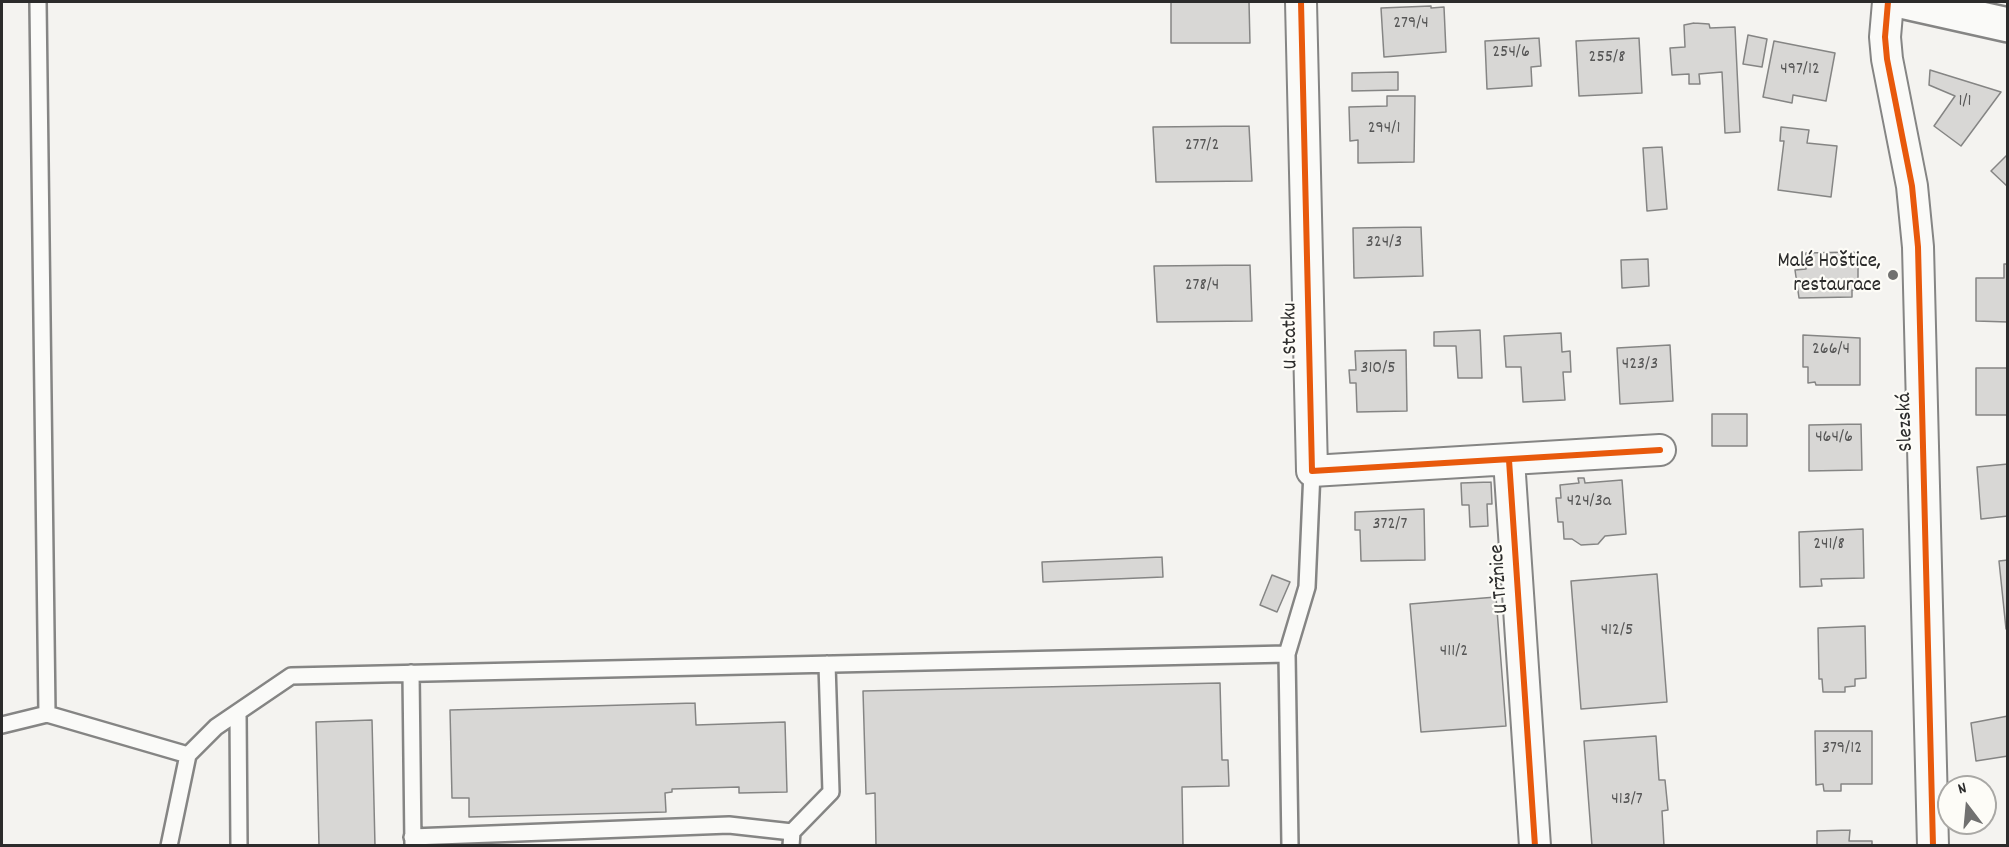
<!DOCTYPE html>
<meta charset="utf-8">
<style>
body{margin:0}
#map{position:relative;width:2009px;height:847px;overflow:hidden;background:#f4f3f0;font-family:Dekko,sans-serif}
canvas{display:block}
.frame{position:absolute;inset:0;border:3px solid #2b2b2b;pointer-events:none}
.north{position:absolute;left:1937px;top:775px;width:60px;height:60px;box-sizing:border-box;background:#fdfcf7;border:2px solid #a9a8a5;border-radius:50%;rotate:344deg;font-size:16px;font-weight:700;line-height:24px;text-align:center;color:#2b2b2b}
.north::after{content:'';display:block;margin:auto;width:21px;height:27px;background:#717170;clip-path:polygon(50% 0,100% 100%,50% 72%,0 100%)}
</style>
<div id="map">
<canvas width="2009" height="847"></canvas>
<div class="frame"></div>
<div class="north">N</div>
</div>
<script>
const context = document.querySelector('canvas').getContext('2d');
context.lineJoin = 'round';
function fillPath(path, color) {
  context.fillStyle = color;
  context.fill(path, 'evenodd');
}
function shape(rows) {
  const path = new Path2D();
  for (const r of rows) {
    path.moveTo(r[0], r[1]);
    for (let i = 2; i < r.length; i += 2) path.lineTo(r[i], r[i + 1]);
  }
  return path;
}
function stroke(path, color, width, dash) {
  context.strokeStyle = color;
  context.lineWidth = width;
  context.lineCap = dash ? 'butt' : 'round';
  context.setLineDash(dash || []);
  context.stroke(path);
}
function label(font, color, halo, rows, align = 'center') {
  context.font = font + ' Dekko,sans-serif';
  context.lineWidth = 4.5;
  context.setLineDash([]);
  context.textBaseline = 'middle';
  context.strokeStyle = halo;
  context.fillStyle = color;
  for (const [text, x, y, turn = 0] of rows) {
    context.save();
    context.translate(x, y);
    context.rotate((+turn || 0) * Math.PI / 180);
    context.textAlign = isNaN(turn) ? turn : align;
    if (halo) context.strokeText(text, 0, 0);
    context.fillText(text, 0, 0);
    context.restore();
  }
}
const building = shape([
 [1171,2,1249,2,1250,43,1171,43,1171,2],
 [1431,6,1431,8,1444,7,1446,52,1384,57,1381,8,1431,6],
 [1694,23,1709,24,1710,28,1735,27,1740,132,1725,133,1722,72,1699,74,1700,84,1689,84,1689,74,1672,75,1670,48,1685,47,1684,25,1694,23],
 [1748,35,1767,39,1762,67,1743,64,1748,35],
 [1539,38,1541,66,1531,67,1532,86,1487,89,1485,41,1539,38],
 [1639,38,1642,93,1579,96,1576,41,1639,38],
 [1774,41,1835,53,1826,101,1793,95,1792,103,1763,97,1774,41],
 [1930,70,2001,92,1961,146,1934,126,1955,96,1929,85,1930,70],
 [1398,72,1398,90,1352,91,1352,73,1398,72],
 [1387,96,1415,96,1414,162,1358,163,1358,140,1350,141,1349,107,1387,106,1387,96],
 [1249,126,1252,181,1156,182,1153,127,1249,126],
 [1781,127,1809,130,1807,143,1837,146,1831,197,1778,190,1784,141,1780,141,1781,127],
 [1662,147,1667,209,1647,211,1643,148,1662,147],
 [2008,154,2008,187,1991,171,2008,154],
 [1421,227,1423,276,1354,278,1353,228,1421,227],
 [1852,252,1858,253,1858,290,1852,290,1852,297,1799,298,1795,270,1806,269,1806,253,1852,252],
 [1648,259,1649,286,1622,288,1621,260,1648,259],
 [2004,264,2008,264,2008,322,1976,321,1976,278,2004,278,2004,264],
 [1250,265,1252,321,1157,322,1154,266,1250,265],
 [1480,330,1482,378,1458,378,1456,346,1434,346,1434,332,1480,330],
 [1561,333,1562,352,1570,351,1571,372,1563,372,1565,400,1523,402,1521,367,1506,367,1504,336,1561,333],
 [1803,335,1860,338,1860,385,1816,385,1815,382,1808,383,1808,367,1803,367,1803,335],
 [1670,345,1673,401,1620,404,1617,348,1670,345],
 [1406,350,1407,411,1357,412,1356,383,1350,383,1349,370,1356,370,1355,351,1406,350],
 [1976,368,2008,368,2008,415,1976,415,1976,368],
 [1712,414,1747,414,1747,446,1712,446,1712,414],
 [1861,424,1862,470,1809,471,1809,425,1861,424],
 [2008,464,2008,516,1981,519,1977,467,2008,464],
 [1578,478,1584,478,1585,483,1622,480,1626,534,1605,536,1598,544,1581,545,1572,539,1564,539,1563,522,1558,522,1556,498,1561,498,1560,485,1579,483,1578,478],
 [1491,482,1492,504,1487,504,1488,526,1470,527,1469,505,1462,505,1461,483,1491,482],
 [1424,509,1425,560,1361,561,1360,530,1355,530,1355,512,1424,509],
 [1863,529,1864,578,1821,579,1822,586,1800,587,1799,532,1863,529],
 [1162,557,1163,577,1043,582,1042,562,1162,557],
 [2008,560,2008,629,2006,629,1999,561,2008,560],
 [1657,574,1667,702,1581,709,1571,581,1657,574],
 [1272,575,1290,582,1277,612,1260,605,1272,575],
 [1496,597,1506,726,1421,732,1410,604,1496,597],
 [1865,626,1866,678,1855,679,1855,686,1845,687,1845,692,1823,692,1822,679,1819,679,1818,628,1865,626],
 [1220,683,1222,760,1228,760,1229,786,1182,787,1183,846,876,846,875,793,866,794,863,691,1220,683],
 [695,703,696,725,785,722,787,792,739,793,739,787,672,789,672,792,665,793,666,812,469,817,469,798,452,798,450,710,695,703],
 [2008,716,2008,756,1976,761,1971,723,2008,716],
 [372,720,375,846,319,846,316,722,372,720],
 [1815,731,1872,731,1872,784,1841,784,1841,791,1824,791,1823,784,1816,785,1815,731],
 [1656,736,1659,780,1665,780,1668,810,1662,811,1664,846,1592,846,1584,741,1656,736],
 [1850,830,1849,841,1872,841,1872,846,1817,846,1817,831,1850,830]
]);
const lane = shape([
 [38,2,47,714,188,755],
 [1287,654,1290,846],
 [411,673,413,846],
 [238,712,239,846],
 [2,725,47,714],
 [412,837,729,825,792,832],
 [169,846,188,755,216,727,291,676,1287,654,1307,587,1312,471],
 [791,846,792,832,831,792,827,664]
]);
const street = shape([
 [1301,2,1312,471,1660,450],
 [1888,2,1885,37,1887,59,1912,186,1918,247,1933,846],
 [1509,460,1535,846]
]);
const primary = shape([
 [1905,2,2008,25]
]);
const cycleway = shape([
 [1301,2,1312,471,1660,450],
 [1888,2,1885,37,1887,59,1912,186,1918,247,1933,846],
 [1509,460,1535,846]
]);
const markers = [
 [1893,275,6,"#717170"]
];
const numberNames = [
 ["279/4",1411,25],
 ["254/6",1511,54],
 ["255/8",1607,59],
 ["497/12",1800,71],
 ["1/1",1965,103],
 ["294/1",1384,130],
 ["277/2",1202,147],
 ["324/3",1384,244],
 ["278/4",1202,287],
 ["266/4",1831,351],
 ["423/3",1640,366],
 ["310/5",1378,370],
 ["464/6",1834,439],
 ["424/3a",1589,503],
 ["372/7",1390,526],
 ["241/8",1829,546],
 ["412/5",1617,632],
 ["411/2",1454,653],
 ["379/12",1842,750],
 ["413/7",1627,801]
];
const poiNames = [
 ["Malé Hoštice,",1881,263],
 ["restaurace",1881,287]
];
const streetNames = [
 ["U Statku",1292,336,-91],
 ["Slezská",1907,422,-92],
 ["U Tržnice",1501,579,-94]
];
fillPath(building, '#d8d7d5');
stroke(building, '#858584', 1.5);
stroke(lane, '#858584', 20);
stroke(street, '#858584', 34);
stroke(primary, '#858584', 38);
stroke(lane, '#fafaf8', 15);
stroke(street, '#fafaf8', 30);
stroke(primary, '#fafaf8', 33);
stroke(cycleway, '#e8590c', 6);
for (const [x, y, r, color] of markers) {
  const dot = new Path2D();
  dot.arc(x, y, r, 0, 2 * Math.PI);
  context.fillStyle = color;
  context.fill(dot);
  stroke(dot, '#fdfcf7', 2);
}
label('18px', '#565656', null, numberNames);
label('21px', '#2b2b2b', '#fdfcf7', poiNames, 'right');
label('21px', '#2b2b2b', '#fdfcf7', streetNames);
</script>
